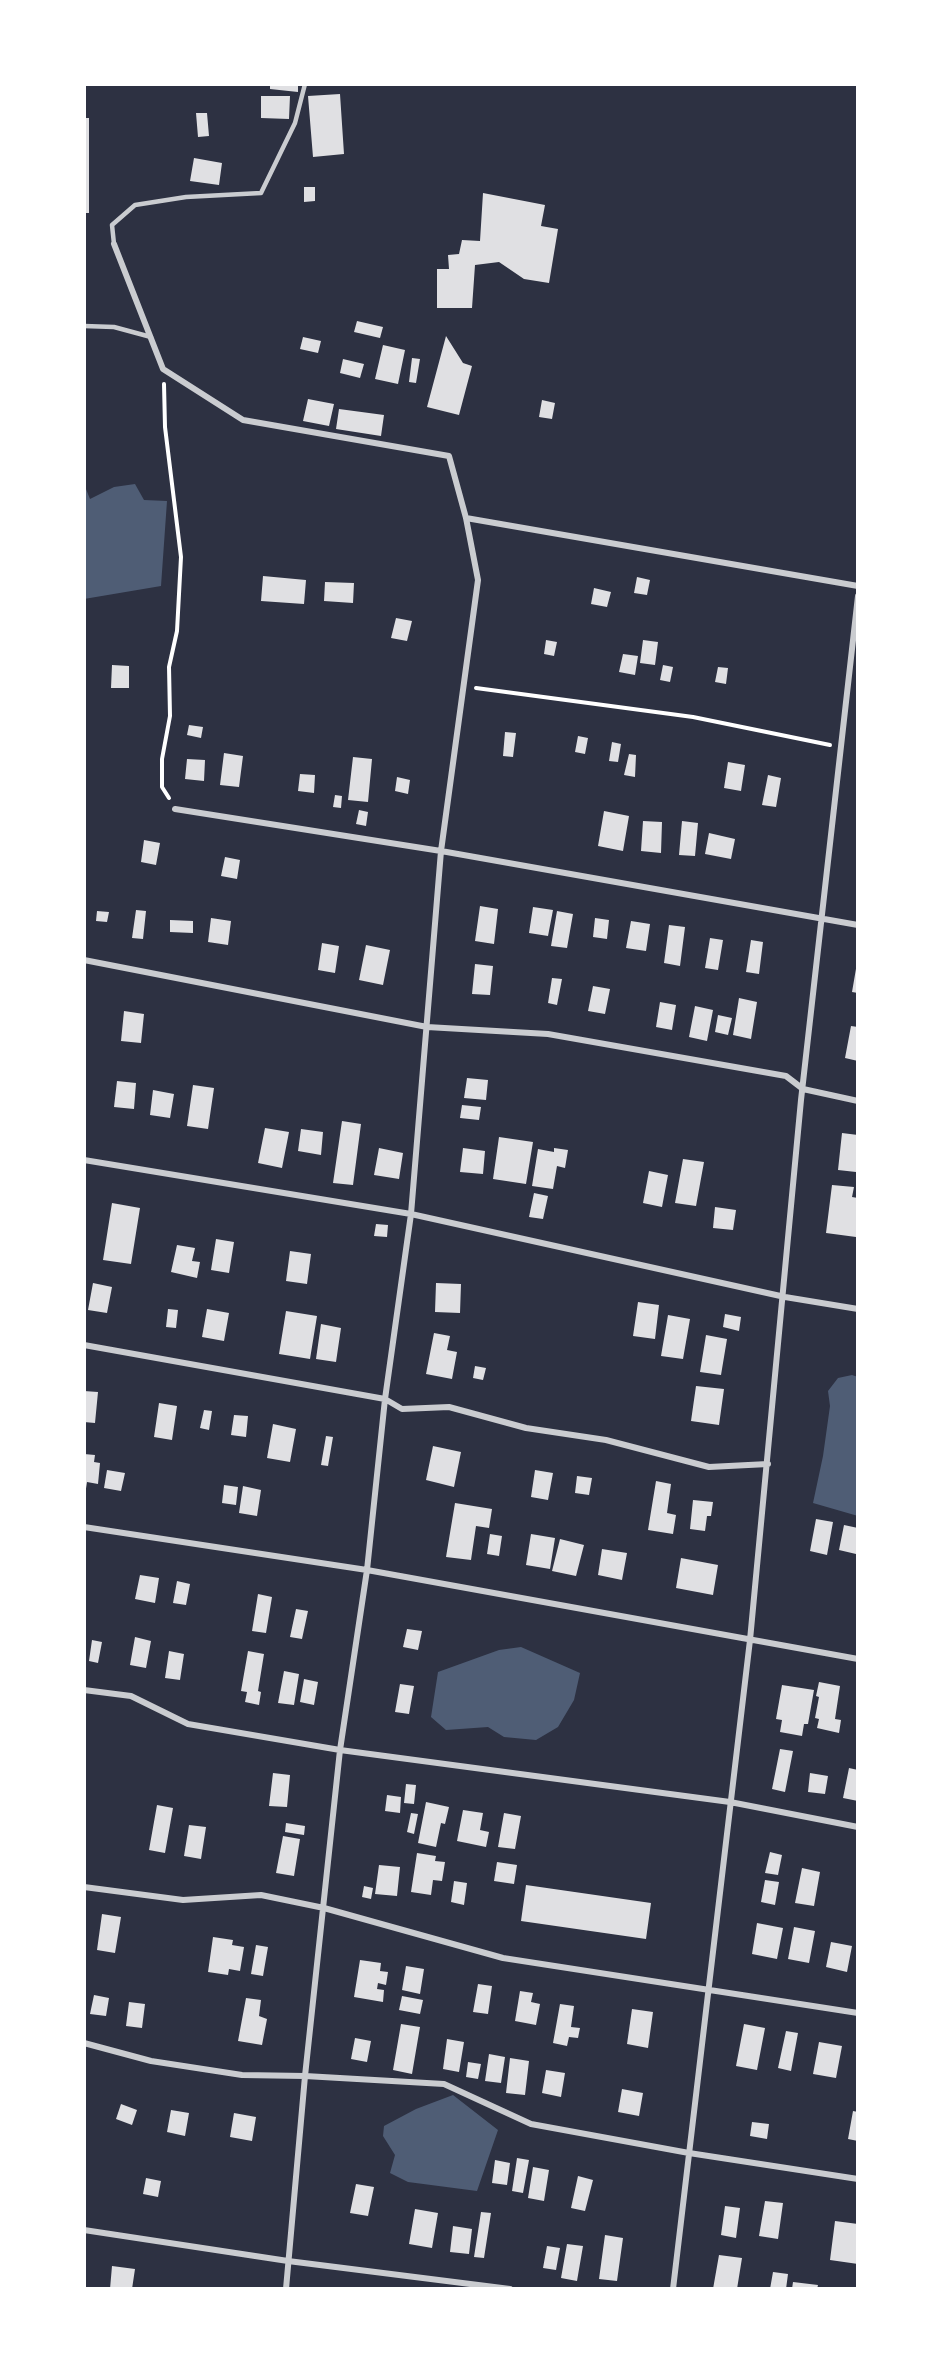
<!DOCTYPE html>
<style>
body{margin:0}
#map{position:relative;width:942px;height:2373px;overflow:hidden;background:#2d3142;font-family:Jost,sans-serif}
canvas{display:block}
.frame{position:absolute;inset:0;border:86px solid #fff;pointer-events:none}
</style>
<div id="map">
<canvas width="942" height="2373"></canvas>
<div class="frame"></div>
</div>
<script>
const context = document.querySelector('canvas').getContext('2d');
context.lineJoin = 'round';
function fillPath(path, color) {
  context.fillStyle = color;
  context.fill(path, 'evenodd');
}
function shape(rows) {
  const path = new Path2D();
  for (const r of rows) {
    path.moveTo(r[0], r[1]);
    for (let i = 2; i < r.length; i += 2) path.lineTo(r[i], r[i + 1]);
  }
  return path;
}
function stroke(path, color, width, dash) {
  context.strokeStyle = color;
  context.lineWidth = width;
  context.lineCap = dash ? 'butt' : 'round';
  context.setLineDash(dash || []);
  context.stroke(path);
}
const water = shape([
 [84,484,90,499,114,487,135,484,144,500,167,501,161,586,84,599],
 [852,1375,858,1377,858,1516,813,1503,823,1456,830,1406,828,1391,838,1378],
 [521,1647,580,1673,574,1700,558,1727,536,1740,504,1737,488,1727,446,1730,431,1717,438,1672,499,1650],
 [453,2095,498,2130,477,2191,408,2182,390,2173,395,2155,383,2136,384,2126,416,2109]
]);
const building = shape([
 [270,84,298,84,298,92,270,89],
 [340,94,344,154,313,157,308,96],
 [261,96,290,96,289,119,261,118],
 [196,113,207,113,209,136,198,137],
 [84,118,89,118,89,213,84,213],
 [194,158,222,163,219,185,190,181],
 [304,187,315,187,315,201,304,202],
 [483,193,545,205,541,226,558,229,549,283,524,279,499,262,475,265,472,308,437,308,437,269,449,269,448,255,459,254,462,240,480,241],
 [357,321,383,327,380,338,354,332],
 [446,336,463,363,472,366,459,415,427,407],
 [303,337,321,341,318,353,300,349],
 [383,345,405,350,398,384,375,379],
 [412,358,420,359,416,383,409,382],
 [343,359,364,364,360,378,340,373],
 [308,399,334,404,329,426,303,421],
 [542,400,555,403,552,419,539,417],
 [339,409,384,415,381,436,336,429],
 [263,576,306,580,304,604,261,601],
 [637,577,650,580,647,595,634,593],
 [325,582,354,583,353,603,324,601],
 [594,588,611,592,607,607,591,604],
 [396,618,412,621,407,641,391,638],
 [546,640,557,642,554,656,544,654],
 [643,640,658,642,655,665,640,663],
 [623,654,638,656,635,675,619,672],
 [112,665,129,666,129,688,111,688],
 [663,665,673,667,670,682,660,680],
 [718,667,728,668,726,684,715,682],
 [189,725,203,727,201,738,187,735],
 [505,732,516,733,513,757,503,756],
 [578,736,588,738,585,754,575,752],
 [612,742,621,744,618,762,609,761],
 [224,753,243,756,239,787,220,785],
 [629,754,636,755,635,777,624,775],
 [353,757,372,759,368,802,348,800],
 [187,759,205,760,204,781,185,779],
 [728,762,745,765,741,791,724,788],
 [300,774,315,775,314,793,298,791],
 [768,775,781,778,776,807,762,805],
 [397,777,410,780,408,794,395,791],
 [335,795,342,796,341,808,333,807],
 [359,810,368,812,366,826,356,824],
 [604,811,629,816,623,851,598,846],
 [643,821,662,822,661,853,641,851],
 [682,821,698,823,695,856,679,855],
 [709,833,735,839,731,859,705,854],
 [144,840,160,843,156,865,141,862],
 [225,857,240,860,237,879,221,876],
 [480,906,498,909,494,944,475,941],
 [533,907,553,910,548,936,529,933],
 [136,910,146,911,143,939,132,938],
 [97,911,109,912,107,922,96,921],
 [557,911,573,914,567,948,551,946],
 [211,918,231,921,228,945,208,942],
 [595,918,609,920,607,939,593,937],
 [170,920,193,921,193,933,170,932],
 [631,921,650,924,646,951,626,948],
 [669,925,685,927,680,966,664,963],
 [710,938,723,940,718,970,705,968],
 [751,940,763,942,759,974,746,972],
 [322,943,339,946,335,973,318,970],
 [366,945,390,950,383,985,359,980],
 [857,963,858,963,858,993,852,992],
 [475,964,493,966,490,995,472,994],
 [552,978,562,979,557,1005,548,1003],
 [593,986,610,989,605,1014,588,1011],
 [739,998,757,1002,751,1039,733,1035],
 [660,1002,676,1005,672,1030,656,1027],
 [695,1006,713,1010,707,1041,689,1037],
 [124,1011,144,1014,141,1043,121,1041],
 [718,1015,732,1018,728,1035,715,1032],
 [851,1026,858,1027,858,1061,845,1058],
 [467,1078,488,1080,486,1100,464,1098],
 [117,1081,136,1083,134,1109,114,1107],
 [193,1085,214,1088,208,1129,187,1126],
 [153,1090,174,1094,170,1118,150,1115],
 [462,1105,481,1107,479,1120,460,1118],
 [342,1121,361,1124,353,1185,333,1183],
 [265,1128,289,1132,282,1168,258,1163],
 [301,1129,323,1132,321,1155,298,1151],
 [842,1133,858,1135,856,1172,838,1170],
 [499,1137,533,1142,526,1184,493,1179],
 [379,1148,403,1153,399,1179,374,1175],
 [463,1148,485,1151,483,1174,460,1172],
 [554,1148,568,1150,565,1168,557,1166,553,1189,532,1186,538,1149,554,1152],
 [683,1159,704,1162,696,1206,675,1203],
 [649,1171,668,1175,662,1207,643,1203],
 [832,1185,854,1187,852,1197,858,1198,856,1237,826,1233],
 [534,1193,548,1196,543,1219,529,1217],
 [112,1203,140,1208,131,1264,103,1260],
 [715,1207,736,1210,733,1230,713,1228],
 [376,1224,388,1225,387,1237,374,1236],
 [216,1239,234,1242,229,1273,211,1270],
 [177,1245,195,1248,192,1261,200,1262,197,1278,171,1272],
 [290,1251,311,1254,307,1284,286,1281],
 [93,1283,112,1287,107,1313,88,1310],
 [436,1283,461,1284,460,1313,435,1312],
 [638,1302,659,1305,655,1339,633,1336],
 [168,1309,178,1310,176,1328,166,1327],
 [207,1309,229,1313,224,1341,202,1337],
 [286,1311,317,1316,310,1359,279,1354],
 [725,1314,741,1317,739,1331,723,1327],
 [668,1315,690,1319,683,1359,661,1356],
 [321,1324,341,1328,336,1362,316,1359],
 [434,1333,450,1336,447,1350,457,1352,452,1379,426,1374],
 [706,1335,727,1339,721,1375,700,1372],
 [475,1366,486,1368,483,1380,473,1378],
 [696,1386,724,1389,719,1425,691,1421],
 [84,1391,98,1392,95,1423,84,1422],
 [159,1403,177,1406,172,1440,154,1437],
 [204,1410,212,1411,209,1430,200,1428],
 [234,1415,248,1416,246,1437,231,1435],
 [273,1424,296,1429,290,1462,267,1458],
 [326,1436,333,1437,328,1466,321,1465],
 [433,1446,461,1452,454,1487,426,1480],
 [84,1454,95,1455,94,1462,100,1463,98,1484,87,1482,85,1495],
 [107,1470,125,1473,121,1491,104,1488],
 [535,1470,553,1473,548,1500,531,1497],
 [577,1476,592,1478,589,1495,575,1493],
 [656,1481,671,1484,667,1513,676,1515,673,1534,648,1530],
 [224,1485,238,1487,236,1505,222,1503],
 [243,1486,261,1490,257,1516,239,1513],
 [693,1500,713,1502,711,1516,707,1516,705,1531,690,1529],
 [455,1503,492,1509,489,1528,476,1526,471,1560,446,1557],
 [816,1519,833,1522,827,1555,810,1551],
 [844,1525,858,1528,856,1554,839,1550],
 [490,1534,502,1536,499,1556,487,1554],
 [531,1534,555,1538,550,1569,526,1565],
 [560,1539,584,1545,576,1576,552,1571],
 [602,1549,627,1553,622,1580,598,1575],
 [681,1558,718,1565,713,1595,676,1588],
 [140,1575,159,1578,155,1603,135,1599],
 [177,1581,190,1584,186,1605,173,1603],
 [258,1594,272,1597,266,1633,252,1631],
 [296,1609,308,1611,302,1639,290,1637],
 [407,1629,422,1631,418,1650,403,1647],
 [135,1637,151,1641,146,1668,130,1665],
 [92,1640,102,1642,98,1663,89,1661],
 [169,1651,184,1654,180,1680,165,1678],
 [248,1651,264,1654,258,1691,261,1692,259,1705,245,1702,247,1692,241,1691],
 [284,1671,299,1674,294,1705,278,1703],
 [304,1679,318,1682,314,1705,300,1702],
 [819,1682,840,1686,835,1719,841,1720,839,1733,817,1728,819,1719,815,1718,819,1697,816,1696],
 [400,1684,414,1686,409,1714,395,1712],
 [782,1685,814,1690,808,1724,804,1724,802,1736,780,1732,782,1720,776,1719],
 [780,1749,793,1751,785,1792,772,1789],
 [849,1768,858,1770,858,1801,843,1798],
 [273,1773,290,1775,287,1807,269,1806],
 [810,1773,828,1776,825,1794,808,1792],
 [406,1784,416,1785,414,1804,404,1803],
 [387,1795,401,1797,400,1813,385,1811],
 [426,1802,449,1807,445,1824,441,1823,436,1847,418,1843],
 [157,1805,173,1808,165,1853,149,1850],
 [463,1810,483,1813,480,1830,489,1832,486,1847,457,1841],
 [411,1813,418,1814,414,1834,407,1832],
 [504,1813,521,1816,515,1849,498,1847],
 [286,1823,305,1826,304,1835,285,1832],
 [189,1825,206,1827,201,1859,184,1856],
 [283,1836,300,1839,294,1876,276,1873],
 [770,1852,782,1855,778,1875,765,1873],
 [417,1853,436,1856,435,1861,445,1862,442,1881,433,1880,431,1895,411,1892],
 [497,1862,517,1865,514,1884,494,1881],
 [379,1865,400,1867,397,1896,375,1894],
 [802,1868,820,1872,814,1906,795,1903],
 [765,1880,779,1882,775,1905,761,1902],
 [454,1881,467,1883,464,1905,451,1902],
 [526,1885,651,1903,646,1939,521,1921],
 [364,1886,373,1888,371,1899,362,1897],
 [102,1914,121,1917,115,1953,97,1950],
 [757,1923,783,1928,777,1959,752,1954],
 [794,1927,815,1931,809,1963,788,1959],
 [213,1937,233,1940,232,1945,244,1947,240,1971,229,1969,228,1975,208,1972],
 [831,1942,852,1946,847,1972,826,1967],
 [256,1945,268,1947,263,1976,251,1974],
 [360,1960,381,1963,380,1971,388,1972,386,1985,378,1983,377,1989,384,1990,383,2002,354,1997],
 [406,1966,424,1969,420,1994,402,1990],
 [478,1984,492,1986,488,2014,473,2012],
 [520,1991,533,1993,531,2002,540,2004,536,2025,515,2021],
 [94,1995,109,1998,106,2016,90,2014],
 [402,1996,423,2000,420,2014,399,2010],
 [246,1998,261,2000,259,2016,267,2019,262,2045,238,2041],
 [129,2002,145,2004,142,2028,126,2026],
 [560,2004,574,2006,571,2027,580,2028,578,2038,569,2037,567,2046,553,2043],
 [632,2009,653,2012,648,2048,627,2044],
 [401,2024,420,2027,412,2074,393,2070],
 [744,2024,765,2028,757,2070,736,2066],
 [786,2031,798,2033,791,2071,778,2068],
 [355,2038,371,2041,367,2062,351,2059],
 [447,2039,464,2042,459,2072,443,2069],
 [819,2042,842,2046,836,2078,813,2074],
 [489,2054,505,2057,501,2083,485,2081],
 [510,2058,529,2061,525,2095,506,2093],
 [468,2062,481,2064,478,2079,466,2077],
 [546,2070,565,2073,561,2097,542,2093],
 [622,2089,643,2093,639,2116,618,2112],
 [121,2104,137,2110,132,2125,116,2119],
 [171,2110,189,2113,185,2136,167,2132],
 [853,2111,858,2112,858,2141,848,2139],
 [234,2113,256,2117,252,2141,230,2137],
 [752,2122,769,2124,767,2139,750,2136],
 [517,2158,529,2160,523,2193,512,2191],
 [495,2160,510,2163,507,2185,492,2183],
 [533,2167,549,2170,544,2201,528,2198],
 [578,2176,593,2180,585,2211,571,2208],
 [146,2178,161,2181,158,2197,143,2194],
 [356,2184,374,2187,368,2216,350,2213],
 [765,2201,783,2203,778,2239,759,2236],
 [725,2206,740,2208,736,2238,721,2235],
 [415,2209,438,2213,432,2248,409,2244],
 [481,2212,491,2213,484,2258,474,2257],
 [835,2221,858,2224,858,2264,830,2260],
 [453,2226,472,2229,469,2254,450,2252],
 [605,2235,623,2238,617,2281,599,2279],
 [567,2244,583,2246,577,2281,561,2278],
 [547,2246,560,2248,556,2270,543,2268],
 [719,2255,742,2258,737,2289,713,2289],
 [112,2266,135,2269,132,2289,110,2289],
 [773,2272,788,2274,786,2289,770,2289],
 [793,2282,818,2285,817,2289,792,2289]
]);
const path = shape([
 [164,384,165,427,181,557,177,631,169,667,170,716,162,759,162,787,169,798],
 [476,688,693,717,830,745]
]);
const service = shape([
 [114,244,112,225,135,205,186,197,261,193,295,123,305,84],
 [84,326,114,327,151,337]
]);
const minor = shape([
 [114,244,163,369,243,420,449,456,466,518,478,580,441,851,411,1214,385,1399,367,1570,340,1750,305,2076,286,2289],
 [466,518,858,586],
 [175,809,441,851,858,925],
 [84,960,427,1027,548,1034,786,1076,803,1089,858,1101],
 [84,1160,411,1214,785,1297,858,1309],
 [84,1345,385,1399,402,1409,449,1407,526,1428,606,1440,709,1467,768,1464],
 [84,1527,367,1570,858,1659],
 [84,1690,131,1696,188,1724,340,1750,730,1802,858,1827],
 [84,1887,183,1900,261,1895,324,1908,503,1958,858,2013],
 [84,2043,151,2061,242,2075,305,2076,444,2084,531,2124,689,2153,858,2179],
 [84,2230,288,2261,510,2289],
 [673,2289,750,1640,801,1100,858,596]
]);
fillPath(water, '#4f5d75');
fillPath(building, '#e0e0e3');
stroke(path, '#fff', 4);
stroke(service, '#caccd0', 4.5);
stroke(minor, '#caccd0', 6);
</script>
